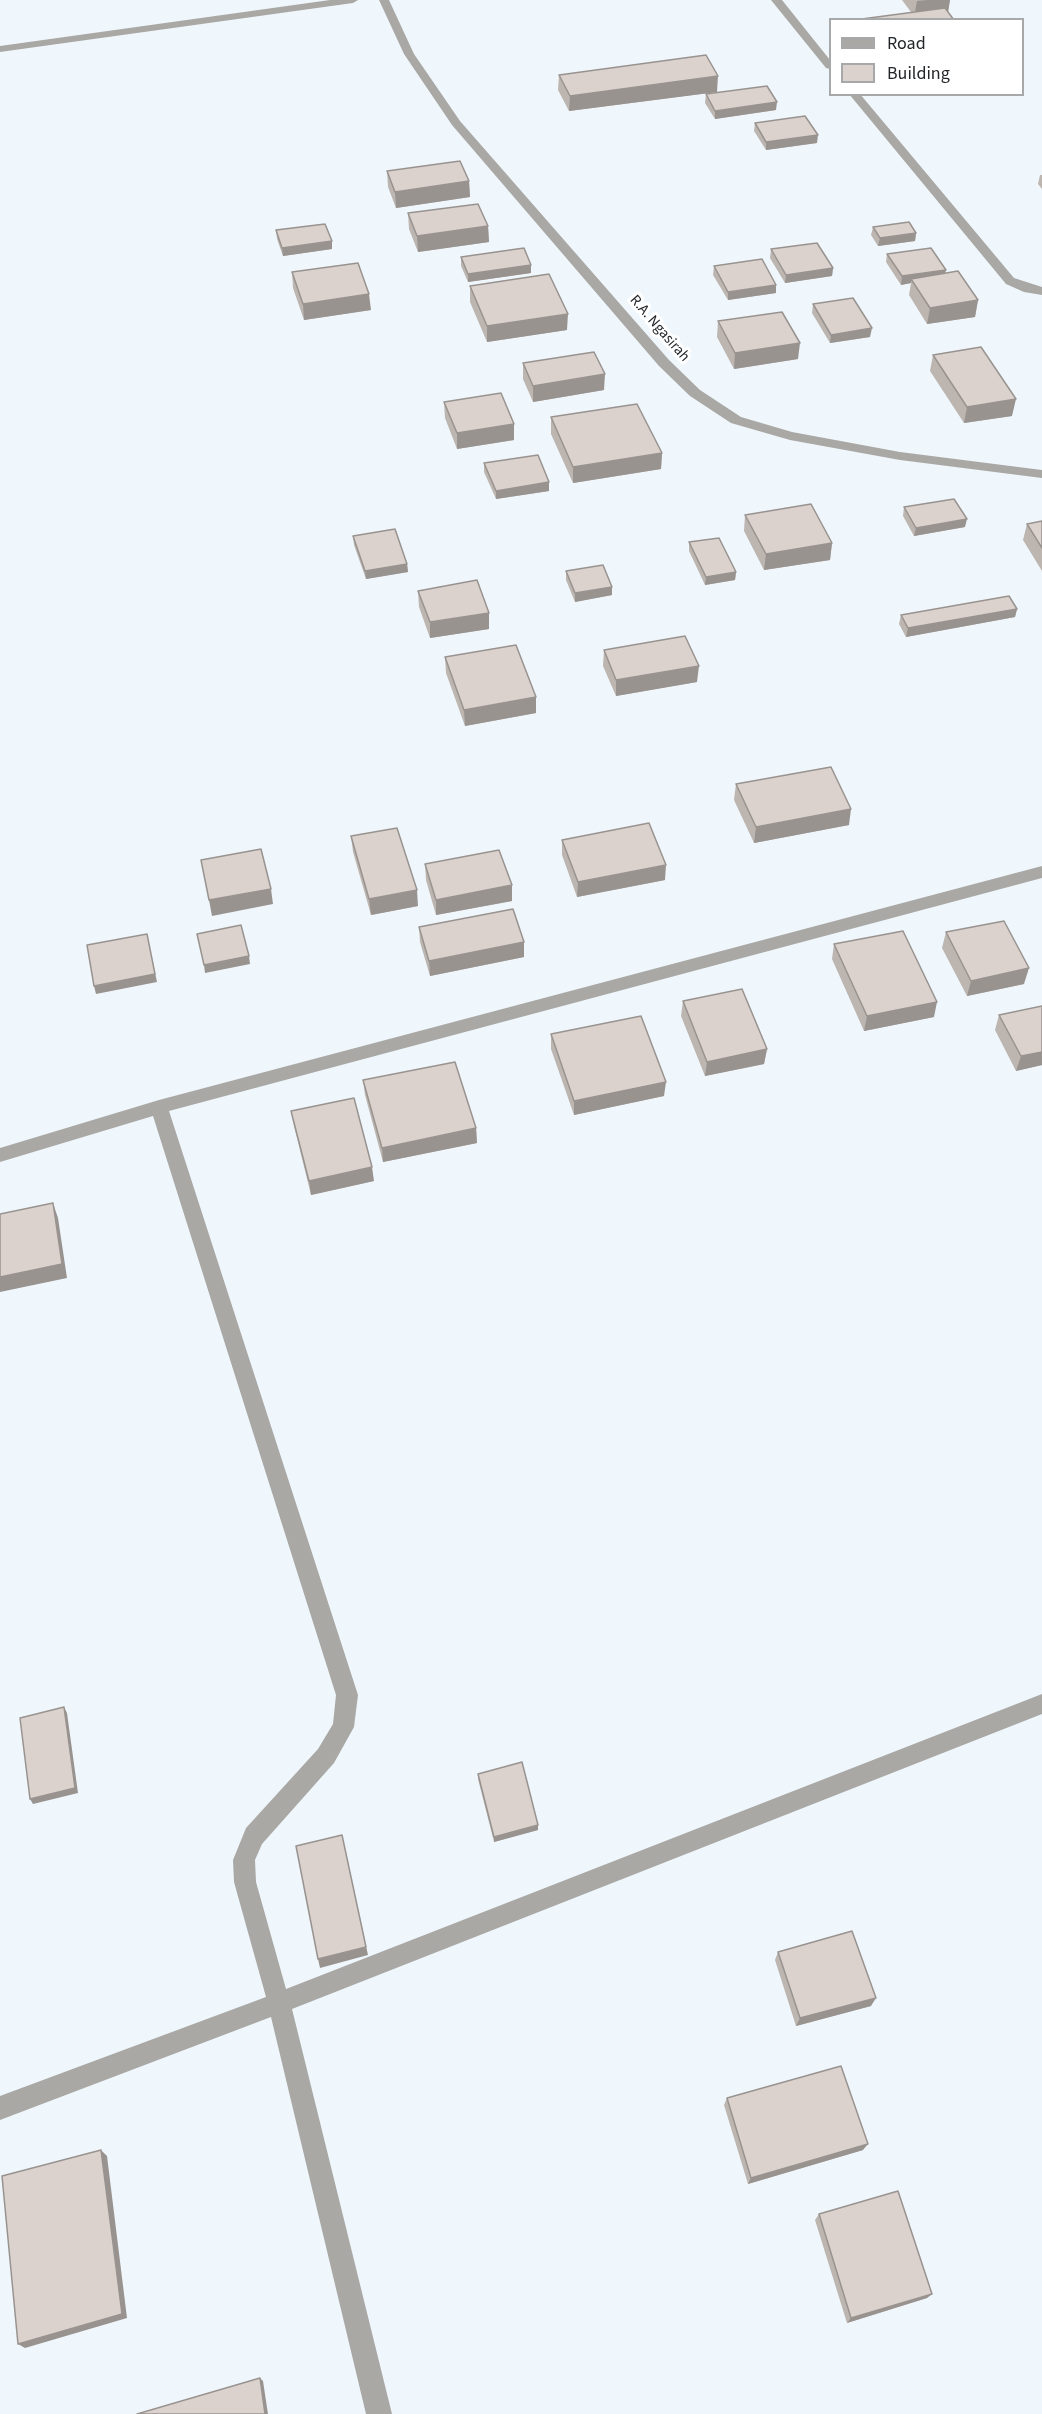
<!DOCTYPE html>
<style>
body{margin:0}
#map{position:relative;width:1042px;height:2414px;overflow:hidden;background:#eff7fd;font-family:"Source Sans 3",sans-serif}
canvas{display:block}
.legend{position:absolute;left:829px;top:18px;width:195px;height:78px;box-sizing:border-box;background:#fff;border:2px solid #a7a8a9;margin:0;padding:8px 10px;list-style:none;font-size:18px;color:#232628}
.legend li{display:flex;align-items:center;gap:12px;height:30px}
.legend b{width:30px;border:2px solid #a7a8a9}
</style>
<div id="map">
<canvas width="1042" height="2414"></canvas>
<ul class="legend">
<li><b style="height:8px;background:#a9a8a4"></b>Road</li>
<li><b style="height:16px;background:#dbd2cd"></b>Building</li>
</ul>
</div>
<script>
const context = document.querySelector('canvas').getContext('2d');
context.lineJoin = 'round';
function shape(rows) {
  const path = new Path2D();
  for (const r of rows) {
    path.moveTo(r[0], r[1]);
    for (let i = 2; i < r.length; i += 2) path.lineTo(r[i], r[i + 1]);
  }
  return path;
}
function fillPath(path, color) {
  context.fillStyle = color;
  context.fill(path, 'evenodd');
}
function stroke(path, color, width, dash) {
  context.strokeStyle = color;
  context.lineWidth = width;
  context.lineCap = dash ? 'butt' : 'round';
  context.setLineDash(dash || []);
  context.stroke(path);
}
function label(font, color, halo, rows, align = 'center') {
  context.font = font + ' "Source Sans 3",sans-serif';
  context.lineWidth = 6;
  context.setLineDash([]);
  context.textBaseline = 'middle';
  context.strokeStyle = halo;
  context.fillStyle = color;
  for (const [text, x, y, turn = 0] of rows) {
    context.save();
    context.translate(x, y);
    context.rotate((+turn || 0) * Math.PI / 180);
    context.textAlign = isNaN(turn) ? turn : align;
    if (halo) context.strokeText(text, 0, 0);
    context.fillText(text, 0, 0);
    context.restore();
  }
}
const minor = shape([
 [330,0,358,0,353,3,0,52,0,46,330,0],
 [379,0,389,0,414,54,460,121,669,360,700,390,741,417,792,432,900,452,1042,470,1042,478,900,460,790,440,731,423,690,396,659,366,452,125,404,54,379,0],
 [771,0,782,0,830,60,830,69,826,68,771,0],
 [849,94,860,94,1014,278,1042,287,1042,295,1024,292,1006,284,849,94],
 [1042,866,1042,878,169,1111,358,1695,354,1727,334,1763,262,1844,255,1860,256,1882,286,1989,1042,1694,1042,1714,292,2009,392,2414,366,2414,271,2017,0,2120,0,2096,266,1997,234,1882,233,1860,246,1828,318,1749,333,1724,336,1695,153,1116,0,1162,0,1148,159,1100,1042,866]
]);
const wall = shape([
 [902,0,950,0,948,11,911,12],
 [559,75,717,92,569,111,558,90],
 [706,94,776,110,715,119,705,103],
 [755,123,817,143,766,150,754,131],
 [387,171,469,181,470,197,396,208,388,187],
 [1040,175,1042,175,1042,189,1038,184],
 [408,213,488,226,489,242,418,252,409,229],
 [873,227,916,233,915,241,878,246,871,235],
 [276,230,332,241,332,249,283,256,277,239],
 [771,249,833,268,832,276,785,283,770,258],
 [887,254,945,273,978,300,975,317,927,324,909,295,911,283,901,285,886,262],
 [461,257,531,265,531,273,468,282,461,266],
 [714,266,776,293,728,300,713,275],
 [292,272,371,310,304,320,293,288],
 [470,286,567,330,487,342,470,302],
 [813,304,870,337,830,343,812,313],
 [718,321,798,359,734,369,717,337],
 [933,355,1012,416,964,423,930,371],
 [523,363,604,390,533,402,523,379],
 [444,402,514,424,514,440,457,449,445,418],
 [551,417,662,453,661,469,573,483,551,434],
 [484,463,549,482,549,491,496,499,484,472],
 [904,507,965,527,914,536,903,516],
 [745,515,832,543,830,560,764,570,744,531],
 [1042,521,1042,571,1023,540,1027,524],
 [353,536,407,564,408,572,366,579,354,545],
 [689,542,736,572,735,580,705,585,689,551],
 [566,571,612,595,575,602,566,580],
 [418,591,489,629,430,638,419,607],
 [1017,609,1015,617,906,637,899,624,901,615],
 [604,650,697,682,616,696,603,666],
 [445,657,536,713,465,726,446,673],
 [736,784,849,825,754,843,734,800],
 [351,836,418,906,371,915,353,852],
 [562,840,665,880,577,897,562,855],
 [425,864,512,901,436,915,426,880],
 [419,927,524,942,524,957,430,976,420,942],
 [946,932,1024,984,967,996,942,948],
 [834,944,934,1017,864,1031,832,959],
 [683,1001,767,1049,764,1064,705,1076,681,1016],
 [1042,1006,1042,1065,1016,1071,995,1030,999,1015],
 [551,1034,664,1096,574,1115,551,1049],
 [363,1080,476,1128,477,1143,383,1162,365,1095],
 [291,1111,374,1181,311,1195,294,1126],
 [478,1774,538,1825,538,1830,494,1842,478,1779],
 [778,1952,871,2006,796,2026,775,1960],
 [727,2098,863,2150,748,2184,724,2105],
 [819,2214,932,2294,927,2298,847,2323,815,2220]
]);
const shadedWall = shape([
 [928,0,950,0,948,13,914,17,917,1],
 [718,76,717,92,569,111,570,96],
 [777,102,776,110,715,119,715,111],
 [818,135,817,143,766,150,766,142],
 [469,181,470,197,396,208,395,192],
 [488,226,489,242,418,252,417,236],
 [916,233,915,241,878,246,880,238],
 [332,241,332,249,283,256,282,248],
 [531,265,531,273,468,282,468,274],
 [833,268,832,276,785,283,786,275],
 [946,270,944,278,911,279,911,283,901,285,902,276],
 [776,285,776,293,728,300,728,292],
 [369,294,371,310,304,320,303,304],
 [978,300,975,317,927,324,930,308],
 [568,314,567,330,487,342,487,326],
 [872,328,870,337,830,343,831,335],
 [800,343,798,359,734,369,735,353],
 [605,374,604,390,533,402,533,386],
 [1016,399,1012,416,964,423,967,407],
 [514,424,514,440,457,449,457,433],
 [662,453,661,469,573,483,573,467],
 [549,482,549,491,496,499,496,491],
 [967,519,965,527,914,536,916,528],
 [832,543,830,560,764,570,766,554],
 [407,564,408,572,366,579,365,571],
 [736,572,735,580,705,585,706,577],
 [612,587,612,595,575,602,575,593],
 [1017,609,1015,617,906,637,908,628],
 [489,613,489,629,430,638,430,622],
 [699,666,697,682,616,696,616,680],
 [536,697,536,713,465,726,464,710],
 [851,809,849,825,754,843,756,827],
 [666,865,665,880,577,897,578,882],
 [512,885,512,901,436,915,436,900],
 [271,889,273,904,212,916,209,900],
 [417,890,418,906,371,915,369,899],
 [147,934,157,982,96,994,94,986],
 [524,942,524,957,430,976,429,961],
 [249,956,250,964,205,973,204,965],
 [1029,968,1024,984,967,996,971,981],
 [937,1002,934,1017,864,1031,867,1016],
 [767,1049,764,1064,705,1076,707,1062],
 [1042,1052,1042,1065,1016,1071,1021,1056],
 [666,1082,664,1096,574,1115,574,1101],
 [476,1128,477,1143,383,1162,382,1148],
 [372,1167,374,1181,311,1195,309,1181],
 [53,1203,58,1218,67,1278,0,1292,0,1277],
 [64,1707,67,1713,78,1793,33,1804,30,1799],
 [538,1825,538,1830,494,1842,494,1837],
 [342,1835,368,1955,320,1968,318,1959],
 [876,1998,871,2006,796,2026,800,2018],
 [868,2144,863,2150,748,2184,751,2178],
 [101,2150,107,2156,127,2318,25,2348,18,2344],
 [932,2294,927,2298,847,2323,851,2318],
 [260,2378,263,2381,268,2414,265,2414]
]);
const building = shape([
 [945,8,954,20,854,20,945,8],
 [706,55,718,76,570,96,559,75,706,55],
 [767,86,777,102,715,111,706,94,767,86],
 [805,116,818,135,766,142,755,123,805,116],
 [460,161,469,181,395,192,387,171,460,161],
 [478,204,488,226,417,236,408,213,478,204],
 [909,222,916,233,880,238,873,227,909,222],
 [325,224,332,241,282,248,276,230,325,224],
 [817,243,833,268,786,275,771,249,817,243],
 [524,248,531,265,468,274,461,257,524,248],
 [931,248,946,270,902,276,887,254,931,248],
 [762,259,776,285,728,292,714,266,762,259],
 [358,263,369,294,303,304,292,272,358,263],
 [958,271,978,300,930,308,911,279,958,271],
 [549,274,568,314,487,326,470,286,549,274],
 [853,298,872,328,831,335,813,304,853,298],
 [782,312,800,343,735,353,718,321,782,312],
 [981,347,1016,399,967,407,933,355,981,347],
 [594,352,605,374,533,386,523,363,594,352],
 [501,393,514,424,457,433,444,402,501,393],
 [637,404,662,453,573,467,551,417,637,404],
 [538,455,549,482,496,491,484,463,538,455],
 [954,499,967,519,916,528,904,507,954,499],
 [811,504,832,543,766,554,745,515,811,504],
 [1042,521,1042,548,1027,524,1042,521],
 [395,529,407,564,365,571,353,536,395,529],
 [719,538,736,572,706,577,689,542,719,538],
 [603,565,612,587,575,593,566,571,603,565],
 [477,580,489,613,430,622,418,591,477,580],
 [1009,596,1017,609,908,628,901,615,1009,596],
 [685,636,699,666,616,680,604,650,685,636],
 [516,645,536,697,464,710,445,657,516,645],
 [831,767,851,809,756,827,736,784,831,767],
 [649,823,666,865,578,882,562,840,649,823],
 [397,828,417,890,369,899,351,836,397,828],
 [261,849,271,889,209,900,201,860,261,849],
 [499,850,512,885,436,900,425,864,499,850],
 [513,909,524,942,429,961,419,927,513,909],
 [1004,921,1029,968,971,981,946,932,1004,921],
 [241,925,249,956,204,965,197,934,241,925],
 [903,931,937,1002,867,1016,834,944,903,931],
 [147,934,155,974,94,986,87,945,147,934],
 [742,989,767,1049,707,1062,683,1001,742,989],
 [1042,1006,1042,1052,1021,1056,999,1015,1042,1006],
 [641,1016,666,1082,574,1101,551,1034,641,1016],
 [455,1062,476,1128,382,1148,363,1080,455,1062],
 [354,1098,372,1167,309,1181,291,1111,354,1098],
 [53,1203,62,1264,0,1277,0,1214,53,1203],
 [64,1707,75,1788,30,1799,20,1718,64,1707],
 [522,1762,538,1825,494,1837,478,1774,522,1762],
 [342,1835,366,1947,318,1959,296,1846,342,1835],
 [852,1931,876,1998,800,2018,778,1952,852,1931],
 [841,2066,868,2144,751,2178,727,2098,841,2066],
 [101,2150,122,2314,18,2344,2,2176,101,2150],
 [898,2191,932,2294,851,2318,819,2214,898,2191],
 [260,2378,265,2414,137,2414,260,2378]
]);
const farStreetnames = [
 ["R.A. Ngasirah",659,329,49]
];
fillPath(minor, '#a9a8a4');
fillPath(wall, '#bcb5b0');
fillPath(shadedWall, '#999390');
fillPath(building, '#dbd2cd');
stroke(building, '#999390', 1.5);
label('15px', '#232628', '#fff', farStreetnames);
</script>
